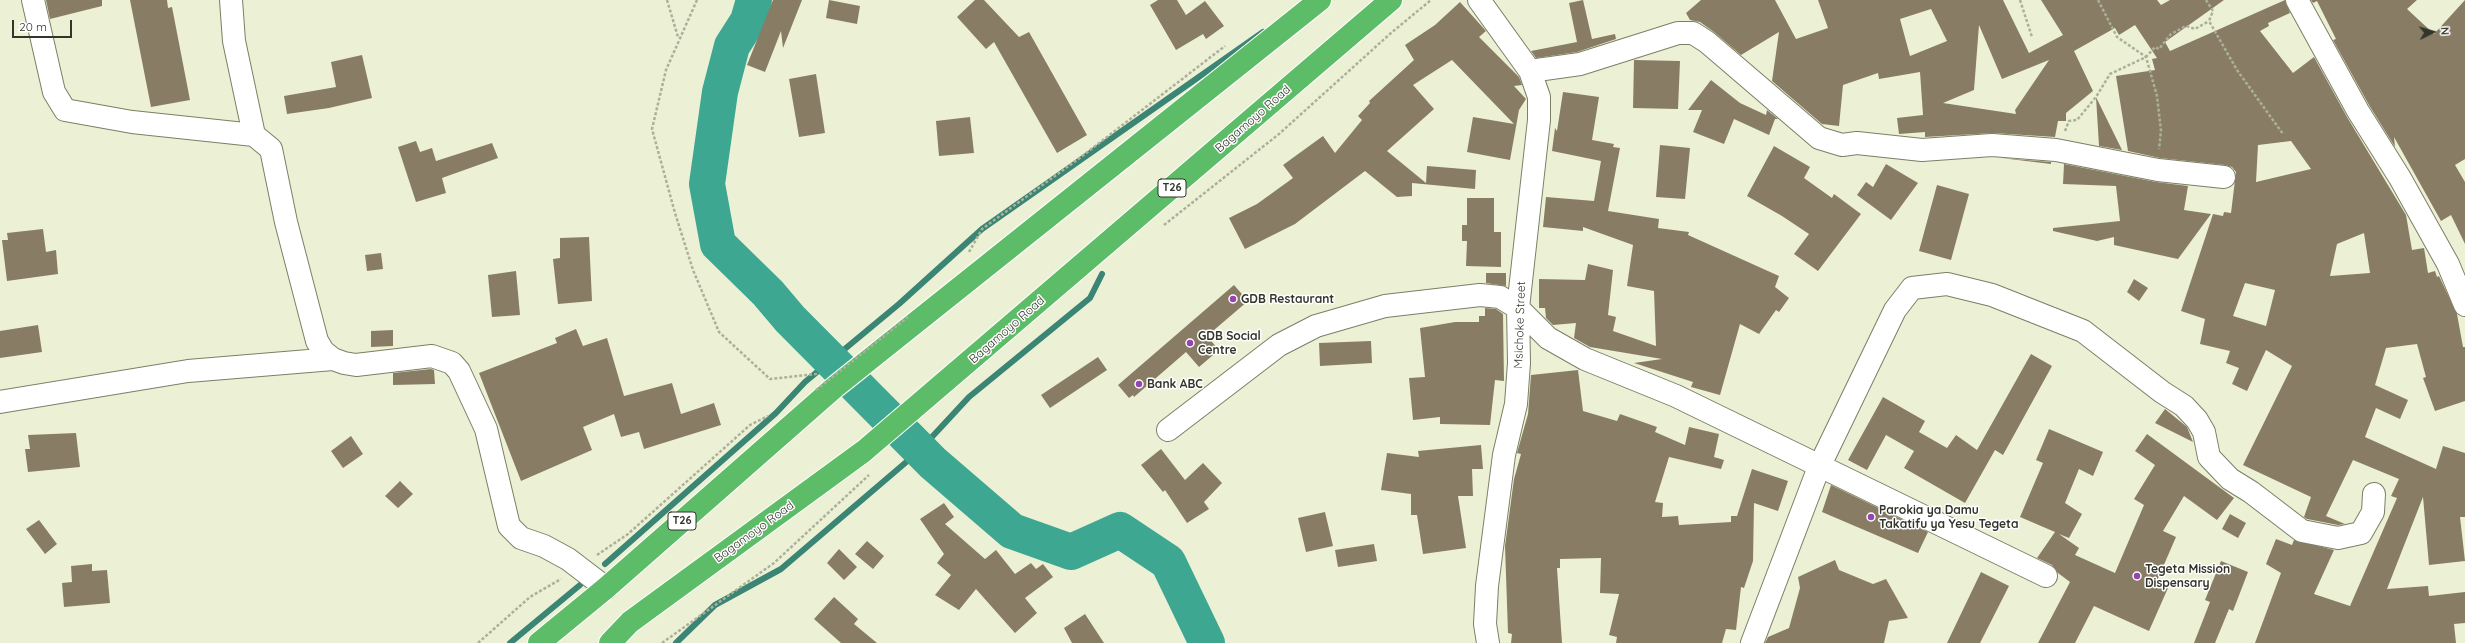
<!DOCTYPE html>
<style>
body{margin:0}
#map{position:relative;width:2465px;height:643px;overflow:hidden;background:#ecf1d5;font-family:Quicksand,sans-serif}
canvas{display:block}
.north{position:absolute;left:2413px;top:12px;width:40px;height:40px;-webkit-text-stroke:3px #fff;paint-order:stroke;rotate:85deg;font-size:11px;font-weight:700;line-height:16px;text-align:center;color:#33352a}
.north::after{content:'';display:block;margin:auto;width:14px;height:18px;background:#33352a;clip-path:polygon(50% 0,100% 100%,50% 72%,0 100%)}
.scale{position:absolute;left:12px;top:20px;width:60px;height:18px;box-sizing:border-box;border:2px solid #33352a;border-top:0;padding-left:5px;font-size:12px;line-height:14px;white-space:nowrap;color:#33352a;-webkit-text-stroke:3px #fff;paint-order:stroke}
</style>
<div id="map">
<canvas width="2465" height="643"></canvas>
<div class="north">N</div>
<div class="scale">20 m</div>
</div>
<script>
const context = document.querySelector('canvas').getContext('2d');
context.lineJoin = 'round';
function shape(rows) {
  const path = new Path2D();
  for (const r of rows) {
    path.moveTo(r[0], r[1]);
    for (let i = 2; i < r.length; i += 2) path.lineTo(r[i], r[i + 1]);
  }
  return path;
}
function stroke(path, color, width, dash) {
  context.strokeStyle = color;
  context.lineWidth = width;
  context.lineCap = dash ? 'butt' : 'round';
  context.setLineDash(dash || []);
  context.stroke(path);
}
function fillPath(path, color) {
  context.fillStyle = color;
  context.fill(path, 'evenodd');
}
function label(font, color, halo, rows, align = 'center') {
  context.font = font + ' Quicksand,sans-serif';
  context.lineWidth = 3;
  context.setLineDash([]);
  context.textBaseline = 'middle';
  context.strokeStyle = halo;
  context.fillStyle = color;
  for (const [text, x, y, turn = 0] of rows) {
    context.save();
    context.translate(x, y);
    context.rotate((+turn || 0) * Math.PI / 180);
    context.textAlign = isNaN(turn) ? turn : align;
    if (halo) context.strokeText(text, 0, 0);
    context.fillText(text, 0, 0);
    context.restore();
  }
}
const stream = shape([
 [605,564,776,413,805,382,899,304,982,229,1263,32],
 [510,643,580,585],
 [676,643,715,605,781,569,918,452,969,397,1090,298,1102,274]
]);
const river = shape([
 [754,0,748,21,732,46,720,92,707,184,718,244,768,293,790,319,933,463,1012,531,1071,552,1120,530,1168,562,1207,643]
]);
const building = shape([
 [46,0,102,0,102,6,50,19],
 [130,0,167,0,168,8,172,7,190,100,151,107],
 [773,0,802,0,783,48,781,31,765,72,747,65],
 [829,0,860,6,857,24,826,18],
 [975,0,984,0,1019,37,1029,32,1087,135,1057,153,994,42,986,49,957,17],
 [1158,0,1177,0,1186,15,1205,1,1224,26,1206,39,1203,34,1176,50,1150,5],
 [1583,0,1592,39,1615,34,1616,39,1577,52,1536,58,1531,51,1577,42,1569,3],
 [1701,0,1775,0,1796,39,1828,28,1818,0,2003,0,2029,53,2063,35,2041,0,2157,0,2161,5,2170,0,2224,0,2165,42,2170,51,2285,0,2290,13,2268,23,2269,26,2260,31,2293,73,2314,57,2347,117,2406,215,2412,250,2424,248,2428,273,2435,271,2437,277,2439,276,2457,314,2463,347,2465,347,2465,401,2435,411,2423,378,2426,377,2417,344,2386,348,2375,385,2408,400,2400,419,2376,408,2365,437,2436,469,2443,446,2465,453,2465,517,2460,517,2465,561,2429,565,2423,497,2387,589,2428,586,2429,596,2465,592,2465,623,2454,624,2456,643,2255,643,2281,573,2266,564,2276,539,2292,545,2294,540,2334,550,2314,594,2350,606,2397,498,2391,496,2399,479,2353,460,2326,516,2345,524,2338,525,2307,519,2304,517,2311,497,2243,465,2292,366,2266,350,2247,391,2232,384,2239,368,2226,363,2230,351,2200,344,2205,319,2181,311,2213,214,2223,216,2224,212,2231,213,2236,172,2232,167,2225,165,2160,158,2128,151,2116,76,2155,70,2152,59,2157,58,2135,25,2119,35,2115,28,2074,51,2093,91,2066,113,2066,121,2058,121,2055,137,1993,133,1925,137,1925,132,1899,134,1897,118,1923,115,1920,72,1879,79,1878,73,1843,85,1839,126,1822,124,1772,81,1779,32,1741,55,1714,32,1700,22,1690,20,1686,13],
 [1931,9,1947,41,1910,56,1900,19],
 [1979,25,2002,79,2049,60,2015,110,2016,114,1943,103,1974,90],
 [2291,141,2311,169,2256,182,2258,145],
 [2364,233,2370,273,2330,276,2337,244],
 [2245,283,2275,290,2266,326,2233,316],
 [2311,0,2417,0,2407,9,2434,34,2465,0,2465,159,2455,165,2465,182,2465,244,2451,215,2441,221,2394,137,2395,147,2369,105,2333,40,2336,39,2317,1,2313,3],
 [1460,2,1486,31,1479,37,1519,77,1522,85,1514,86,1526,99,1519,110,1510,160,1467,152,1473,117,1514,124,1452,60,1413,85,1434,109,1387,151,1426,183,1427,166,1476,170,1475,189,1412,183,1412,196,1397,197,1365,171,1295,224,1245,249,1229,218,1257,204,1293,178,1283,165,1323,136,1335,153,1362,120,1358,116,1370,103,1369,101,1414,60,1405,45,1435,25],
 [362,55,372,98,329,108,287,114,284,96,336,87,331,62],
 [1634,60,1680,61,1678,109,1633,108],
 [816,74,825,133,799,137,789,79],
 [1711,80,1740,103,1766,115,1767,110,1778,119,1775,119,1769,135,1734,119,1724,144,1693,132,1702,110,1688,110],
 [1563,92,1599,97,1592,140,1614,144,1613,147,1620,148,1608,211,1659,219,1658,228,1689,232,1688,235,1779,276,1775,287,1789,298,1779,312,1776,310,1759,334,1740,324,1720,395,1691,387,1693,382,1634,363,1662,359,1590,347,1574,338,1576,323,1553,325,1546,318,1545,308,1539,308,1539,279,1585,280,1588,264,1613,270,1608,315,1616,317,1613,331,1656,346,1654,291,1627,286,1633,245,1583,227,1583,231,1543,227,1546,197,1594,201,1601,161,1552,151,1555,128,1557,131],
 [2096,97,2122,150,2099,146],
 [970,117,974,153,939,156,936,121],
 [416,141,420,152,432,148,436,161,492,143,498,158,442,178,446,193,416,202,398,147],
 [1660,145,1690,148,1685,199,1656,197],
 [1774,146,1810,167,1804,178,1832,198,1834,194,1861,214,1818,271,1794,254,1809,234,1782,216,1747,196],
 [2001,158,2051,162,2051,164],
 [1886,164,1918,183,1891,220,1857,195,1866,182,1873,187],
 [2064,164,2156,182,2188,186,2184,210,2211,214,2178,259,2114,245,2114,237,2097,241,2053,231,2053,228,2120,221,2116,186,2063,184],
 [1937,185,1969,194,1951,260,1919,251],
 [1467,198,1494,198,1494,232,1501,232,1501,267,1466,266,1467,241,1462,241,1462,225,1467,225],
 [43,229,46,252,56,250,58,274,7,281,2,240,8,240,7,233],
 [589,237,592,301,558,304,553,259,560,258,560,238],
 [381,253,383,269,367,271,365,255],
 [516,271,520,315,492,317,488,275],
 [1486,273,1506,273,1506,286,1486,283],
 [2134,279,2148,288,2139,301,2127,292],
 [1234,285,1248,301,1207,336,1219,350,1199,367,1186,352,1134,397,1133,395,1129,398,1118,385],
 [1485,308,1496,309,1503,314,1504,381,1495,380,1490,425,1440,424,1440,417,1413,420,1409,378,1425,377,1420,328,1455,322,1479,322,1479,316,1485,316],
 [38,325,42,352,0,358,0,331],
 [576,329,583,346,607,338,624,396,672,383,681,414,714,403,721,425,644,449,639,432,621,437,614,414,583,427,592,450,521,481,479,373,557,343,555,338],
 [393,330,393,346,371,347,371,331],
 [1371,341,1372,363,1320,366,1319,343],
 [2031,354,2052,366,2003,455,1995,450,1965,503,1904,468,1914,451,1886,435,1867,470,1848,460,1883,397,1925,421,1919,432,1947,448,1956,435,1977,450],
 [1098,357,1107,370,1050,408,1041,395],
 [431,369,434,370,435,384,393,385,393,373],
 [1578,370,1583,411,1617,421,1620,414,1657,427,1655,432,1685,445,1689,427,1719,434,1714,457,1724,460,1721,469,1669,457,1655,502,1663,503,1662,517,1678,516,1679,525,1731,522,1731,516,1737,516,1752,469,1788,481,1778,511,1754,503,1753,561,1744,588,1741,587,1736,630,1726,629,1722,643,1616,643,1617,637,1609,635,1619,594,1600,593,1601,558,1560,559,1560,568,1557,568,1562,643,1511,643,1512,634,1508,633,1505,546,1514,479,1521,454,1517,453,1528,414,1531,375],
 [2165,409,2187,427,2193,442,2155,423],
 [2049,429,2103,452,2093,476,2079,469,2065,503,2082,514,2069,538,2059,534,2079,548,2075,555,2115,573,2144,505,2134,499,2155,465,2135,451,2147,434,2234,498,2217,520,2184,496,2163,531,2176,537,2156,583,2168,588,2149,631,2094,606,2075,643,2038,643,2070,582,2058,573,2052,565,2037,558,2055,532,2020,517,2043,463,2036,460],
 [76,433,80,467,28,472,25,449,30,449,28,435],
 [351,436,363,454,343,468,331,451],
 [1481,445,1483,469,1472,469,1473,496,1458,496,1466,548,1423,554,1417,515,1411,515,1411,494,1381,490,1387,453,1419,457,1418,451],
 [1161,449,1185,480,1203,463,1222,483,1204,502,1209,509,1187,523,1165,490,1163,492,1141,465],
 [400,481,413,494,398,508,385,496],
 [1831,485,1928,532,1918,553,1822,512],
 [944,503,954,517,945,524,985,559,996,550,1015,574,1031,563,1036,569,1043,564,1053,577,1025,598,1037,613,1015,633,976,589,959,610,935,595,951,575,937,563,944,554,920,519],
 [1325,512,1333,546,1306,552,1298,518],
 [2230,514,2246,523,2238,538,2222,529],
 [39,520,57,544,45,554,26,529],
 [867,541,884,556,873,569,855,554],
 [1374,544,1377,561,1338,567,1335,550],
 [839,549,857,567,844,580,827,563],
 [1835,560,1839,570,1873,584,1886,579,1908,618,1889,621,1884,643,1765,643,1768,637,1789,628,1800,588,1798,577],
 [2221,561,2248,572,2233,611,2229,609,2215,643,2194,643,2210,602,2205,600],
 [92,564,92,571,107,570,110,603,64,607,62,583,72,582,71,566],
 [1981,572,2009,586,1980,643,1947,643],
 [834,597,858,619,854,624,877,643,841,643,814,619],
 [1085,614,1104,643,1072,643,1064,628]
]);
const path = shape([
 [667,0,678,37],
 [697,0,666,70,652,129,675,213,693,270,719,332,770,379,816,374,816,376],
 [2020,0,2032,37],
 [2098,0,2117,37,2146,57,2157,96,2161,131,2159,149],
 [2206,0,2213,11,2209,21,2237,70,2283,134],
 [2065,131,2069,121,2077,120,2096,97,2110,74,2146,57,2155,47,2159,49,2171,34,2186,26,2195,29,2209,21],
 [1164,225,1279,134,1391,33,1431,0],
 [969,252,982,229,1081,157,1225,46],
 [597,555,628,534,750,425,768,416],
 [478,643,530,597,561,579],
 [662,643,774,563,869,475]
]);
const minor = shape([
 [33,0,54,92,65,110,132,122,254,135,271,149,286,222,317,341,323,351,333,359,344,363,356,365,432,356,452,363,459,371,486,429,509,526,521,538,544,546,568,559,606,588],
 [231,0,234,41,254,135],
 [1479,0,1530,71,1539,97,1539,120,1518,308,1519,363,1516,404,1504,455,1487,586,1485,624,1488,643],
 [2297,0,2358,111,2400,178,2448,264,2465,305],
 [1530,71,1580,64,1678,33,1693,33,1707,42,1819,138,1842,145,1857,143,1922,150,1992,145,2056,150,2158,170,2224,177],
 [0,402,188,371,333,359],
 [1168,430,1279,345,1316,326,1385,306,1480,295,1500,297,1518,308,1548,338,1585,359,1676,396,2046,576],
 [1752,643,1819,467,1895,310,1912,288,1947,284,1992,295,2083,331,2162,392,2184,406,2197,420,2204,432,2209,457,2230,479,2251,492,2302,531,2338,538,2361,533,2373,512,2374,494]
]);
const highway = shape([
 [539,643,606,588,835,387,1320,0],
 [610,643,630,622,864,451,1391,0]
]);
const pathBridge = shape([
 [816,390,908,317]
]);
const markers = [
 [1233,299,4,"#9743b2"],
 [1190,343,4,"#9743b2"],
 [1139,384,4,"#9743b2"],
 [1871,517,4,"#9743b2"],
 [2137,576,4,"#9743b2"]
];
const shields = [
 [1172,188,28],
 [682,521,28]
];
const shieldNames = [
 ["T26",1172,188],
 ["T26",682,521]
];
const streetNames = [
 ["Bagamoyo Road",1253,119,-41],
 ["Msichoke Street",1520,325,-88],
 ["Bagamoyo Road",1007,330,-41],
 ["Bagamoyo Road",754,532,-36]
];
const poiNames = [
 ["GDB Restaurant",1241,299],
 ["GDB Social",1198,336],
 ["Centre",1198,350],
 ["Bank ABC",1147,384],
 ["Parokia ya Damu",1879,510],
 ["Takatifu ya Yesu Tegeta",1879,524],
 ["Tegeta Mission",2145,569],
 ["Dispensary",2145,583]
];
stroke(stream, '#3a8573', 6);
stroke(river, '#3da792', 36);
fillPath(building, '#897c65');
stroke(minor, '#7b7f66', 24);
stroke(highway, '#fff', 24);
stroke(path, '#acb09a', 2.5, [3, 2]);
stroke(minor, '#fff', 22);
stroke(highway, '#5cbc68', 22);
stroke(pathBridge, '#acb09a', 2.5, [3, 2]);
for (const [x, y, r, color] of markers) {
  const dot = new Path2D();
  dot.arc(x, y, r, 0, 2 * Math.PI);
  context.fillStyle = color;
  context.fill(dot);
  stroke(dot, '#fff', 1.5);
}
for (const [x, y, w] of shields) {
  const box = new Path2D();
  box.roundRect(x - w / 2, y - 9, w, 18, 3);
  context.fillStyle = '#fff';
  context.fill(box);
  stroke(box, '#33352a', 1);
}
label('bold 11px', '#33352a', null, shieldNames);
label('12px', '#33352a', '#fff', streetNames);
label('bold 12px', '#33352a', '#fff', poiNames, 'left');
</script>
